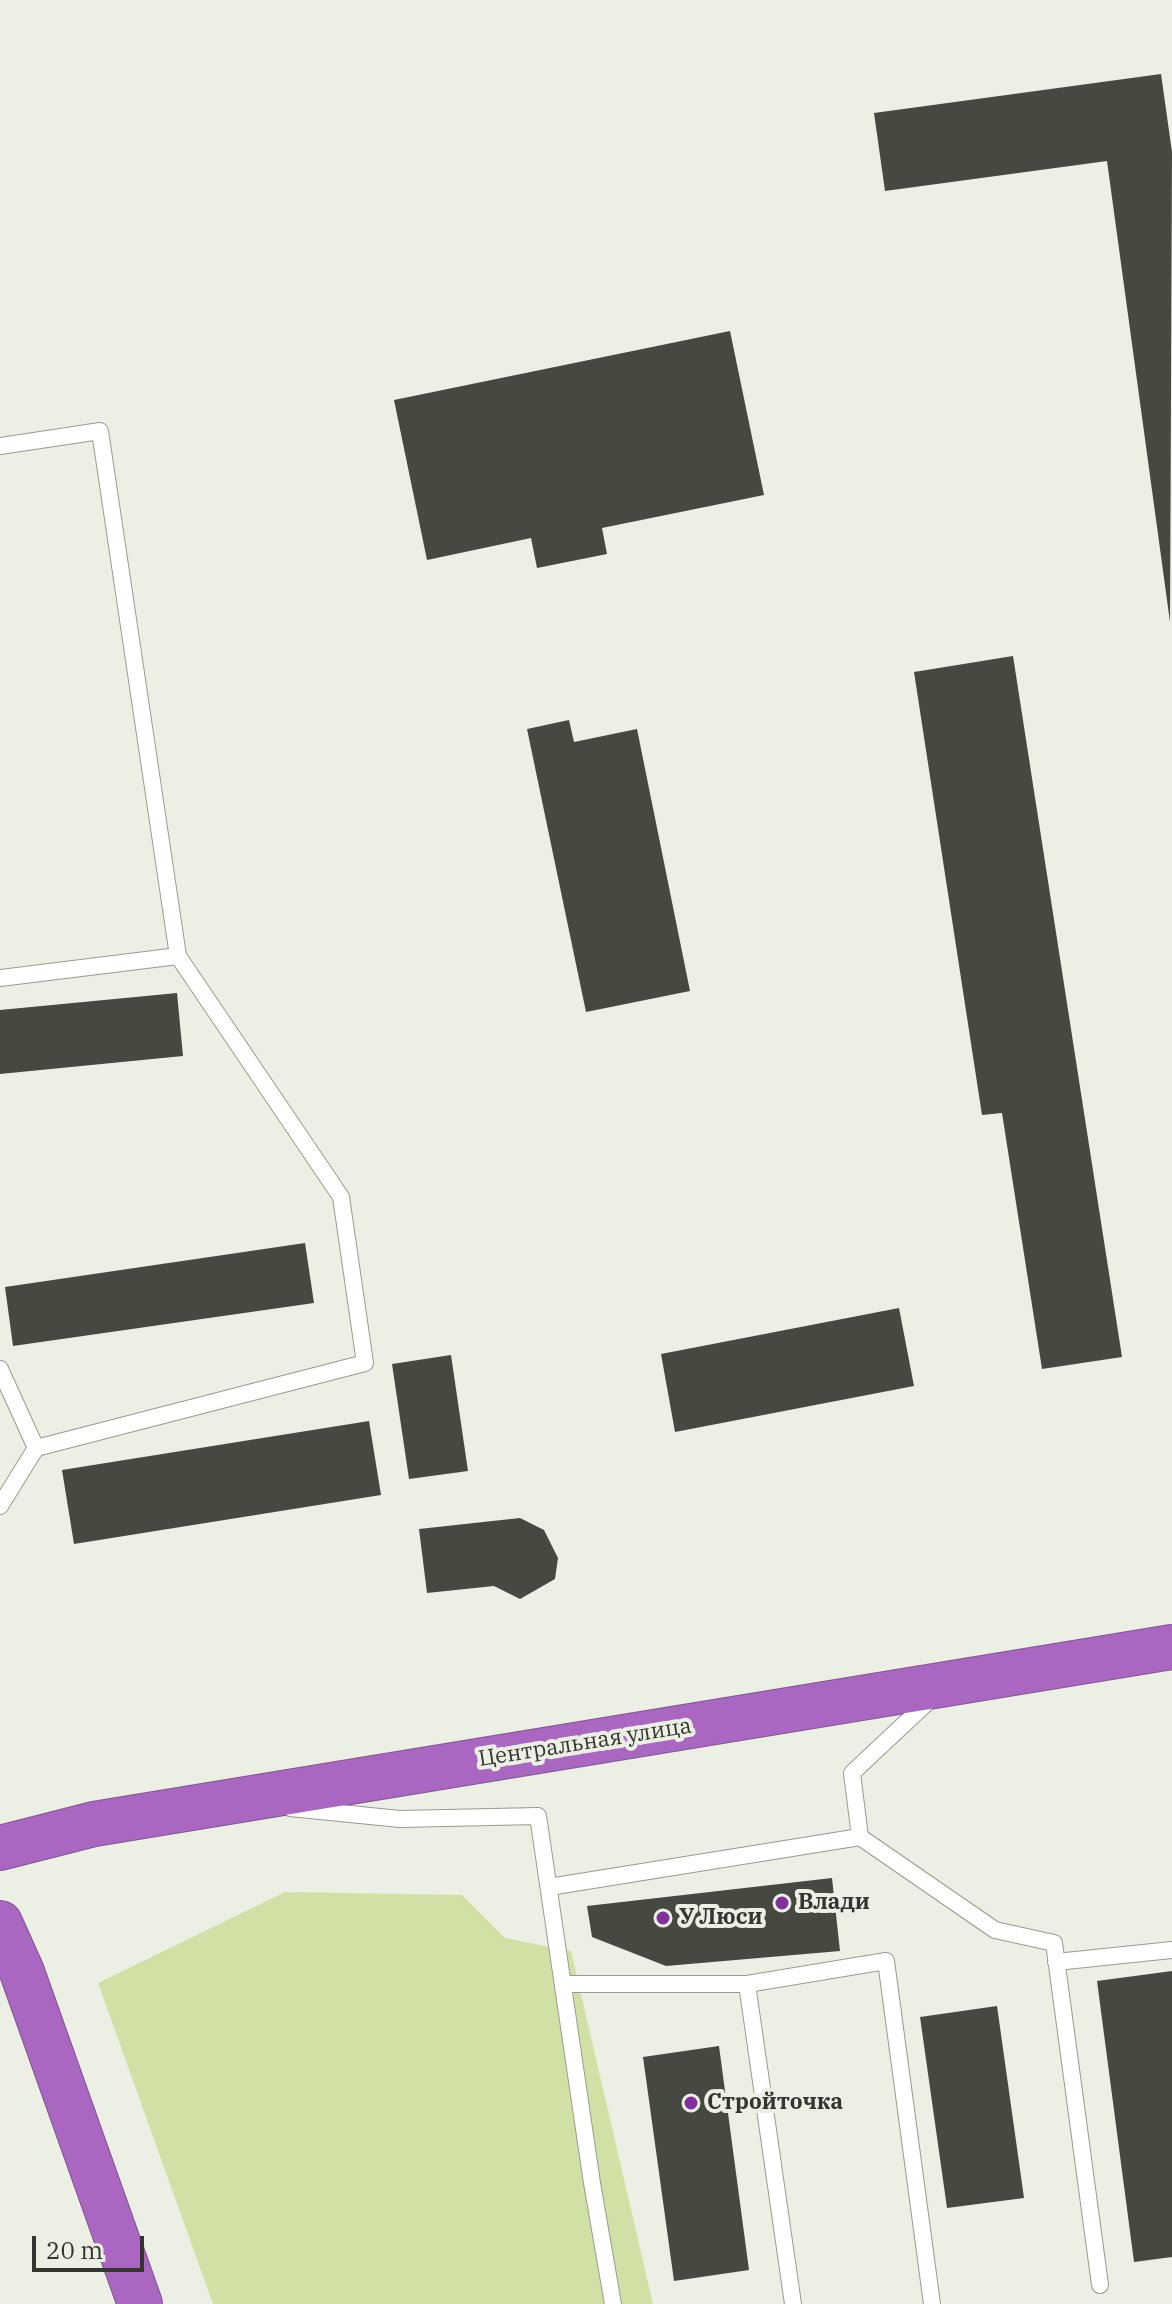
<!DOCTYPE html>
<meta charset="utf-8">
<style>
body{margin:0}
#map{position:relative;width:1172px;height:2304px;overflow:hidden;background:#ecefe3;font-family:"IBM Plex Serif",serif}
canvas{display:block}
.scale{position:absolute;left:32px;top:2236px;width:112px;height:36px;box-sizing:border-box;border:4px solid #333530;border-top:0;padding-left:10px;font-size:24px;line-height:28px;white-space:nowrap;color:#333530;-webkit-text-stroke:6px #ecefe3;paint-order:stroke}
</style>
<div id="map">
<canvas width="1172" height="2304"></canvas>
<div class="scale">20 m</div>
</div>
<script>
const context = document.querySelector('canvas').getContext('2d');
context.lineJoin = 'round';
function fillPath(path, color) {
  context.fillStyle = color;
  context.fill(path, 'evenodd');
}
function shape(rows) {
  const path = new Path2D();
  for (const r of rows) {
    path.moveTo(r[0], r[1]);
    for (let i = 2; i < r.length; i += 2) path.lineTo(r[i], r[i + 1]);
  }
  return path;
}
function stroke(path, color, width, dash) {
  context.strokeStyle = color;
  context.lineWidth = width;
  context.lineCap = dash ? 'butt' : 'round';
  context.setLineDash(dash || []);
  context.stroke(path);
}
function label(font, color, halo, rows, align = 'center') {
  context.font = font + ' "IBM Plex Serif",serif';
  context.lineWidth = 8;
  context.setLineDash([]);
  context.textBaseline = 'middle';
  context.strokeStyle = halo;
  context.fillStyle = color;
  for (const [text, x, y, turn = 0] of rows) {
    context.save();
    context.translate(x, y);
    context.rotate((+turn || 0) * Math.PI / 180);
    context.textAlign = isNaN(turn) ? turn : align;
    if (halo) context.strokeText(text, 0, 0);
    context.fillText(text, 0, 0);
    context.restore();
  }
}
const green = shape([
 [285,1892,462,1895,505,1938,571,1951,653,2304,213,2304,98,1983]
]);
const building = shape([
 [1161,74,1172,152,1170,622,1107,161,885,191,874,113],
 [730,331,764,495,602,528,607,554,537,568,531,538,427,560,394,400],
 [1013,656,1122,1357,1042,1369,1002,1113,982,1115,914,672],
 [569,720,574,742,637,729,690,991,586,1012,527,729],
 [177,993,183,1056,0,1074,0,1010],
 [305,1243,314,1303,13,1346,5,1287],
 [899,1308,914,1386,675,1432,661,1354],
 [451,1355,468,1471,409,1479,392,1364],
 [369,1421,381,1495,74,1544,62,1470],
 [520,1518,544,1530,558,1558,555,1579,520,1599,494,1586,427,1593,419,1529],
 [832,1878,840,1951,666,1966,592,1937,587,1906],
 [1172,1971,1172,2257,1134,2262,1097,1981],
 [997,2006,1024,2198,947,2208,920,2017],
 [719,2046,749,2270,674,2281,643,2057]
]);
const lane = shape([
 [0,446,100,431,178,956,0,978],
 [0,1369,36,1448,0,1506],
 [36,1448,365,1363,341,1197,178,956],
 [290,1808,400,1819,538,1816,592,2183,613,2304],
 [860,1837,852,1773,932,1698],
 [549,1887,860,1837,995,1930,1054,1943,1100,2285],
 [1056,1962,1172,1950],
 [565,1984,747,1984,886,1961,932,2304],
 [747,1984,793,2304]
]);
const highway = shape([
 [0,1848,94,1824,1172,1647],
 [0,1923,22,1972,140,2304]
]);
const markers = [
 [782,1903,8,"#83309f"],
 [663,1918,8,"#83309f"],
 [691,2103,8,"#83309f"]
];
const streetNames = [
 ["Центральная улица",585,1743,-9]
];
const poiNames = [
 ["Влади",798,1903],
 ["У Люси",679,1918],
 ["Стройточка",707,2103]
];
fillPath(green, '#d1e1a5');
fillPath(building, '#46493f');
stroke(lane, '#989b8f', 18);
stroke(highway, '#80568f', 46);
stroke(lane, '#fff', 16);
stroke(highway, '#a967c2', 44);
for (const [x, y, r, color] of markers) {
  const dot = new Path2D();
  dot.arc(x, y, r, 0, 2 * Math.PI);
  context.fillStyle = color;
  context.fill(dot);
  stroke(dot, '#ecefe3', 3);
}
label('22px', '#333530', '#ecefe3', streetNames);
label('bold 22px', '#333530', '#ecefe3', poiNames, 'left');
</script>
